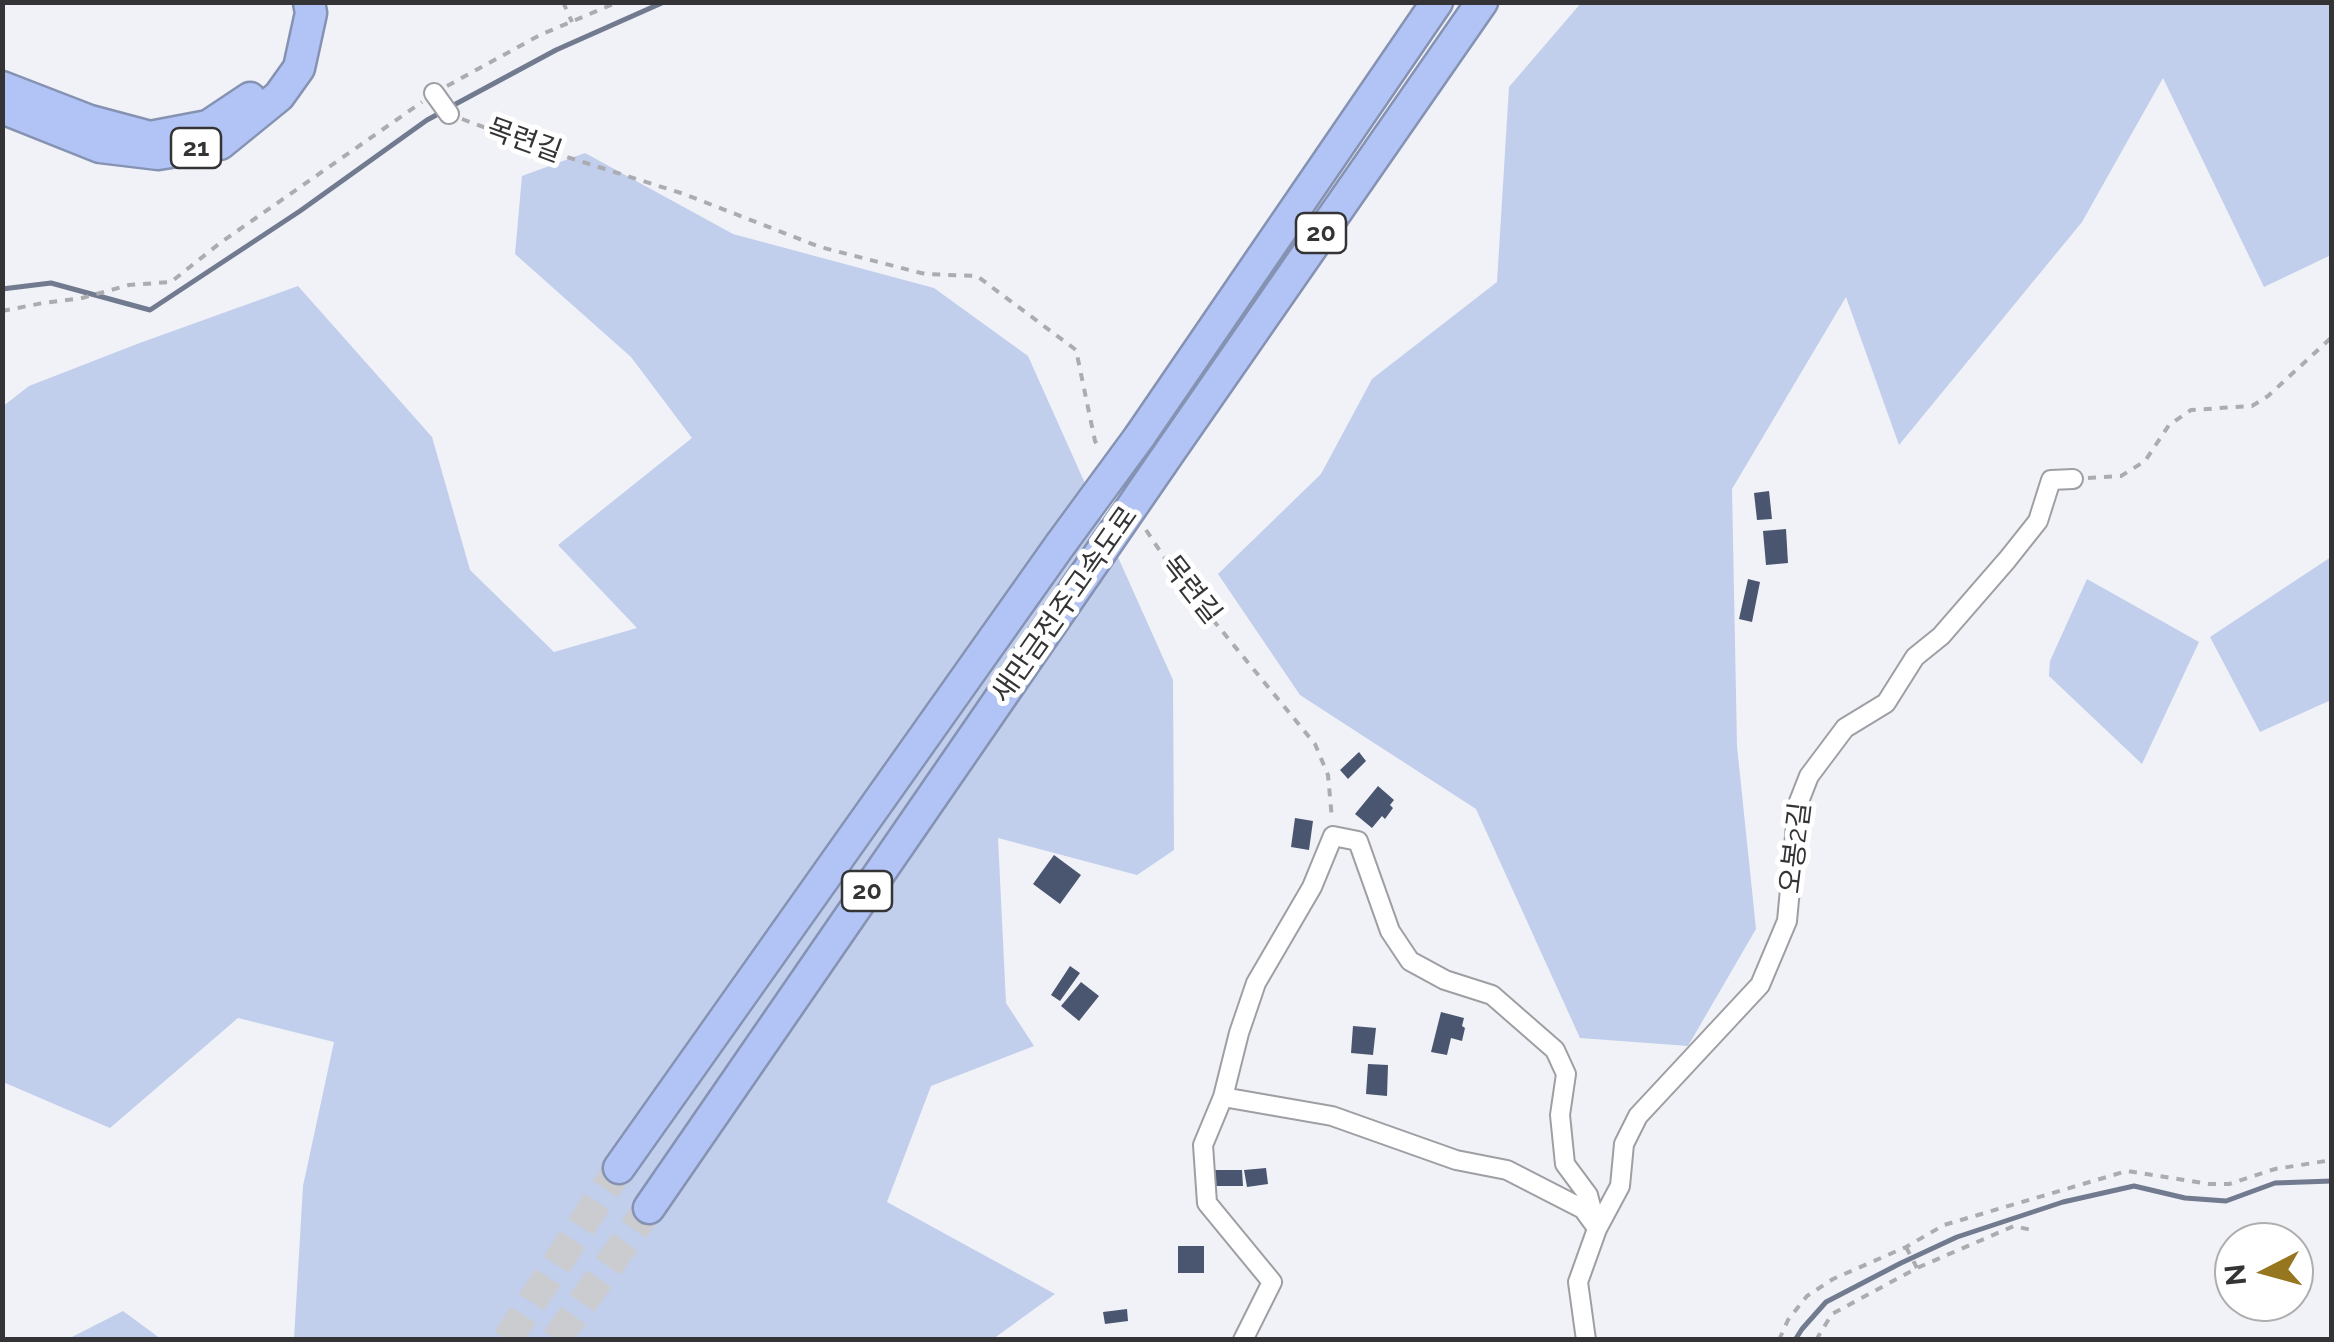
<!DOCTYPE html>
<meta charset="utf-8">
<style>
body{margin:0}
#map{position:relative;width:2334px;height:1342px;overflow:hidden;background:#f0f2f7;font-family:Raleway,sans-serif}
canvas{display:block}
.frame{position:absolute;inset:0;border:5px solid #343436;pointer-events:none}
.north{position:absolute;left:2214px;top:1222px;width:100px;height:100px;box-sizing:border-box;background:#fff;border:2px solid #aeaeaf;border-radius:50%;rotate:264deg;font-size:28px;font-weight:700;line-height:40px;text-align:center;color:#343436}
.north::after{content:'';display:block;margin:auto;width:35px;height:45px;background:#96761e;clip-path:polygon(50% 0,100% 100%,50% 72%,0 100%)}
</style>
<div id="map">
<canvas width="2334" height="1342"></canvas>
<div class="frame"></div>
<div class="north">N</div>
</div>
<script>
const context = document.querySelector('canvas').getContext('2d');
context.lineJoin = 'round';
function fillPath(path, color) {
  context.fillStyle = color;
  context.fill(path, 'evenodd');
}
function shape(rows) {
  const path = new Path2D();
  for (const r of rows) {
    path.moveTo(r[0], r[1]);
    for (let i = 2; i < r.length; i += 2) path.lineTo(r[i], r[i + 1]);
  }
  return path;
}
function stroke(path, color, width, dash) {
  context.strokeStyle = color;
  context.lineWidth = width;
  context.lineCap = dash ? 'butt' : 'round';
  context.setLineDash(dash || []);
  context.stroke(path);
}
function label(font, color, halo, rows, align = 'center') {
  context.font = font + ' Raleway,"Noto Sans KR",sans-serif';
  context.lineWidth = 10;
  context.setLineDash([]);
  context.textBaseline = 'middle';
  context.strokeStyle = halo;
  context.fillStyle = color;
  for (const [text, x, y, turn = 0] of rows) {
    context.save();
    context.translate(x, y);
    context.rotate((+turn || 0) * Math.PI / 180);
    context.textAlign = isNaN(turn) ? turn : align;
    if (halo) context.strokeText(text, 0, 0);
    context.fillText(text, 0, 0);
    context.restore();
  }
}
const green = shape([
 [1581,3,2331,3,2331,255,2264,287,2163,78,2082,222,1899,445,1846,297,1732,489,1737,746,1756,929,1688,1046,1580,1038,1476,809,1300,695,1218,574,1321,474,1372,379,1497,282,1509,87],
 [585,153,733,234,934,288,1028,356,1173,680,1174,850,1137,875,998,838,1006,1003,1034,1046,931,1086,887,1202,1055,1294,993,1339,294,1339,303,1186,334,1042,238,1018,110,1128,3,1082,2,407,29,386,137,344,298,286,432,437,470,570,554,652,637,628,558,545,692,438,631,357,515,254,522,176],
 [2331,557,2331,700,2260,732,2210,637],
 [2087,579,2199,642,2142,764,2049,676,2050,661],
 [123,1311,161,1339,68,1339]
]);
const stream = shape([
 [452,106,556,50,664,2],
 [2,289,51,283,150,310,300,211,427,120,442,112],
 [1795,1340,1802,1329,1826,1302,1901,1263,1957,1237,2063,1202,2134,1186,2185,1198,2226,1201,2275,1183,2332,1181]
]);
const building = shape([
 [1769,491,1772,519,1757,520,1754,493],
 [1786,529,1788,563,1766,565,1763,531],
 [1748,579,1760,582,1752,622,1739,619],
 [1359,752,1366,761,1348,779,1340,770],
 [1378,786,1394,800,1390,805,1393,808,1385,819,1382,816,1372,828,1355,814],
 [1295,818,1313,821,1309,850,1291,847],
 [1054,855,1081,875,1060,904,1033,884],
 [1070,966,1080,973,1060,1001,1051,995],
 [1081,982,1099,996,1079,1021,1061,1006],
 [1441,1012,1464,1018,1462,1026,1465,1028,1462,1041,1451,1038,1447,1055,1431,1052],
 [1353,1026,1376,1028,1373,1055,1351,1053],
 [1368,1064,1388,1065,1387,1096,1366,1094],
 [1266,1168,1268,1184,1247,1187,1244,1170],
 [1211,1170,1242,1170,1243,1186,1211,1186],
 [1178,1246,1204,1246,1204,1273,1178,1273],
 [1127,1309,1128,1321,1105,1324,1103,1312]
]);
const highwayTunnel = shape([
 [507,1340,619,1168],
 [556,1340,649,1208]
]);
const path = shape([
 [563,2,572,22],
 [447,86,540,35,618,2],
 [462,119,545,150,684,194,820,247,925,274,977,276,1076,350,1095,441,1099,448],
 [2,311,43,303,82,298,129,285,171,282,220,243,422,102],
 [2088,478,2121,476,2145,461,2169,425,2191,410,2252,406,2268,396,2332,337],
 [1146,530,1176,575,1315,744,1328,775,1332,819],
 [1906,1247,1917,1268],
 [1779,1340,1788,1320,1807,1296,1833,1279,1906,1247,1944,1225,2127,1171,2209,1184,2229,1184,2275,1169,2332,1160],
 [1816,1340,1832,1314,1917,1268,2014,1226,2036,1231]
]);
const street = shape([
 [434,93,449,114],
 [1223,1097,1332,1116,1456,1160,1507,1170,1583,1209,1594,1224],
 [1243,1340,1272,1282,1207,1203,1203,1145,1223,1097,1239,1033,1256,983,1312,887,1333,836,1358,841,1390,931,1410,961,1445,980,1492,995,1555,1050,1566,1074,1560,1115,1565,1164,1588,1195,1597,1229],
 [1586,1340,1578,1282,1597,1229,1620,1186,1624,1144,1638,1116,1760,985,1787,921,1798,804,1809,776,1845,728,1886,703,1915,657,1941,636,2007,560,2038,521,2051,480,2073,479]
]);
const highway = shape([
 [2,87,90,121,150,137,208,126,250,98],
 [2,108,100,147,158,154,220,144,279,96,299,68,311,13,309,2],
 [1140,436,1437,2],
 [1162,463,1482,2],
 [619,1168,1060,545],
 [649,1208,1085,575]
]);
const highwayBridge = shape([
 [1060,545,1140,436],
 [1085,575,1162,463]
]);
const shields = [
 [196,148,50],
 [1321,233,50],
 [867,891,50]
];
const shieldNames = [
 ["21",196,148],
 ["20",1321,233],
 ["20",867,891]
];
const streetNames = [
 ["목련길",524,141,20],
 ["목련길",1191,590,52],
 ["새만금전주고속도로",1065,605,-55],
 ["오봉2길",1796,848,-83]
];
fillPath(green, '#c1ceec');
stroke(stream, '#717a8f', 5);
fillPath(building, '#4a5570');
stroke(highwayTunnel, '#caccd0', 30, [30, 15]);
stroke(street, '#9d9fa3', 22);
stroke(highway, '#8592b2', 35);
stroke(path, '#abacb0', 4, [8, 8]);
stroke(street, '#fff', 18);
stroke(highway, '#b1c4f5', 30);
stroke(highwayBridge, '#8592b2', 35, []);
stroke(highwayBridge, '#b1c4f5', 30);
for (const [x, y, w] of shields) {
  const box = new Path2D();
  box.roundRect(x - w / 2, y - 20, w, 40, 8);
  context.fillStyle = '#fff';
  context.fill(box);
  stroke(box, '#343436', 2.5);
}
label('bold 25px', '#343436', null, shieldNames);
label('28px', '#343436', '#fff', streetNames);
</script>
